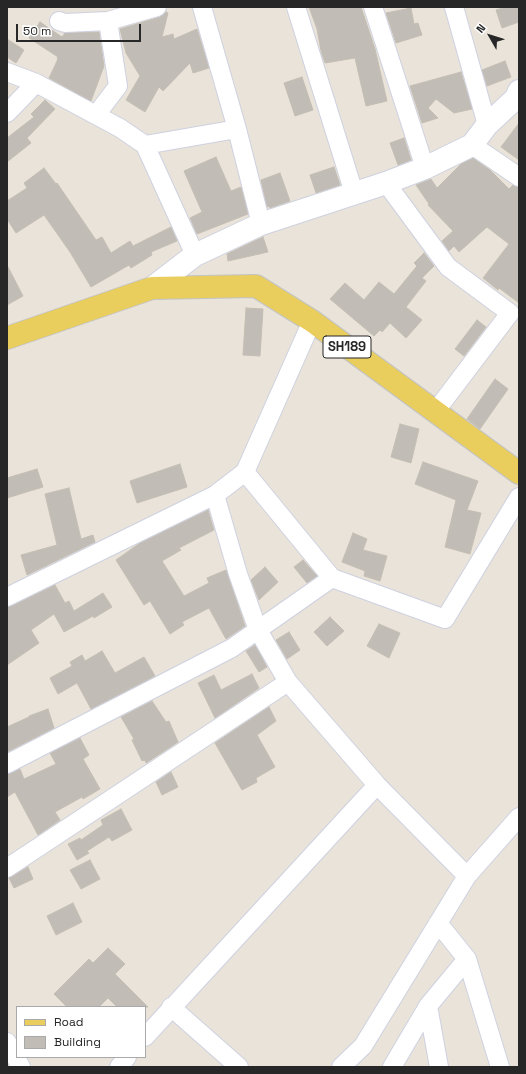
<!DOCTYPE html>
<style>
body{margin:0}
#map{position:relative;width:526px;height:1074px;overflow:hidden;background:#e9e3d9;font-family:"Space Grotesk",sans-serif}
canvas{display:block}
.frame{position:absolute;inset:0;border:8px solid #272727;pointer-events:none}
.legend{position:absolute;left:16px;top:1006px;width:130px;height:52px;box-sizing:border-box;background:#fff;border:1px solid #a9a9a9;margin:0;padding:5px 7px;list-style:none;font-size:12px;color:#272727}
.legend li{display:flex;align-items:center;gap:8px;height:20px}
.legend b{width:20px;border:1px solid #a9a9a9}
.north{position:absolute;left:470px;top:16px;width:40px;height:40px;-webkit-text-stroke:3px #fff;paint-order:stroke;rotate:309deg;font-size:11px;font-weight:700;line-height:16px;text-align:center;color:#272727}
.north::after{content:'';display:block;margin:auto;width:14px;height:18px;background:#272727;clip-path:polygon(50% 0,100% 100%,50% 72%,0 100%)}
.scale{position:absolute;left:16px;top:24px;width:125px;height:18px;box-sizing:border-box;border:2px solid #272727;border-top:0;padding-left:5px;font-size:12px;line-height:14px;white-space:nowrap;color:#272727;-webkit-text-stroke:3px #fff;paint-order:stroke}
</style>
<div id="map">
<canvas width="526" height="1074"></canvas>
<div class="frame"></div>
<ul class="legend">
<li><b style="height:5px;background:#e9ce5e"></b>Road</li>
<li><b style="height:11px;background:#c1bcb6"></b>Building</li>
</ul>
<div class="north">N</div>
<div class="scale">50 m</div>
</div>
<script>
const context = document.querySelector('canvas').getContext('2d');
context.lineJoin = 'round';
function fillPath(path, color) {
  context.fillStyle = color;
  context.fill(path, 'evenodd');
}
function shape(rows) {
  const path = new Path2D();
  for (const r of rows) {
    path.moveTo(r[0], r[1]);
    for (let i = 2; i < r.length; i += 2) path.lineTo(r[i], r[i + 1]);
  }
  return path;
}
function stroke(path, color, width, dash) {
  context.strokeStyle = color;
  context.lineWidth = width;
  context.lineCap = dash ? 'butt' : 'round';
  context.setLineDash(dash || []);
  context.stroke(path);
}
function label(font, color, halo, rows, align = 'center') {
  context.font = font + ' "Space Grotesk",sans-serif';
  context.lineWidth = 3;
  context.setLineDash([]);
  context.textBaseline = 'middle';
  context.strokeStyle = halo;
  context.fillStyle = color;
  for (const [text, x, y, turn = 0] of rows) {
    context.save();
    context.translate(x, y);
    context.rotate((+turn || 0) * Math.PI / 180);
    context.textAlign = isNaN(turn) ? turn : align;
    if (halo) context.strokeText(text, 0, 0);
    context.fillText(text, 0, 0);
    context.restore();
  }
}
const building = shape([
 [309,7,361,7,375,49,387,101,366,106,355,58,325,63,321,51,317,29,309,7],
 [506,7,519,7,519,22,502,28,496,10,506,7],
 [411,8,414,24,418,23,422,35,396,43,386,13,411,8],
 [166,12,168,13,162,37,173,34,174,39,197,29,209,68,193,73,190,63,163,91,159,87,145,112,126,100,140,76,126,53,120,29,160,17,166,12],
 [40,22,62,37,65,33,99,32,104,66,91,101,49,78,58,59,57,59,58,57,29,38,40,22],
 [7,39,24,50,16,63,7,57,7,39],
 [505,61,511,77,487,86,482,70,505,61],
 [461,72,472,109,454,113,436,99,428,108,438,118,422,123,410,86,461,72],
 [302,77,313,110,295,116,284,83,302,77],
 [45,100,55,109,27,138,31,143,7,162,7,138,34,117,31,114,45,100],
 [519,123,519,160,501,147,519,123],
 [404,138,411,160,398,165,390,143,404,138],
 [216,157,231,191,241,187,248,214,197,234,190,218,202,212,184,171,216,157],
 [473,158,490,170,509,189,513,185,519,187,519,303,499,288,498,290,483,278,509,244,487,227,459,252,454,246,449,251,442,241,453,231,428,205,429,204,416,185,431,179,437,188,461,164,473,158],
 [334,167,340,185,316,193,310,175,334,167],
 [44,168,56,184,57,183,96,240,102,237,111,253,130,241,133,246,171,227,177,241,151,252,152,255,131,268,129,265,91,287,70,252,44,215,16,233,7,219,7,201,27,188,24,183,44,168],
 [280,173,290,201,270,208,269,206,267,207,261,180,280,173],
 [263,237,268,252,228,261,227,254,263,237],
 [424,253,434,266,422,278,426,281,406,307,422,320,406,338,390,323,382,332,380,330,374,336,330,299,345,283,364,300,379,282,394,294,417,266,414,263,424,253],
 [7,265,23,296,7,305,7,265],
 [246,308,263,309,260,356,243,355,246,308],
 [477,320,486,327,464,356,455,349,477,320],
 [495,379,508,389,480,429,467,419,495,379],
 [400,424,419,429,411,463,391,457,400,424],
 [423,462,478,481,467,510,481,513,470,554,445,547,456,500,415,484,423,462],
 [180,464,187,487,137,503,130,481,180,464],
 [37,469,43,487,7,498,7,478,37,469],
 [69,488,81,539,93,535,95,542,27,575,21,555,57,545,45,494,69,488],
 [208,510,214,530,179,548,181,550,162,561,184,596,209,583,207,578,226,570,245,626,226,639,209,608,182,622,184,625,170,634,150,601,144,605,116,560,140,543,208,510],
 [353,533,367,539,363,550,387,556,380,581,364,576,365,571,342,562,353,533],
 [303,560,317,576,307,583,294,567,303,560],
 [265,567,278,582,259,600,251,580,265,567],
 [55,585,65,603,69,601,74,611,103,593,112,607,94,618,93,616,64,632,54,614,31,630,39,643,7,665,7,607,12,606,55,585],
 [330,617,344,631,327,646,314,632,330,617],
 [379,624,400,633,389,658,367,646,379,624],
 [289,632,300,650,287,659,276,640,289,632],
 [255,645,267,667,259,672,246,651,255,645],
 [102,651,115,673,144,657,155,676,91,709,77,683,58,694,50,678,72,666,70,662,82,655,85,661,102,651],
 [252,674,259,688,215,718,198,683,214,675,221,690,252,674],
 [152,701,166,722,169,721,178,742,146,763,145,760,142,761,132,740,134,739,121,717,152,701],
 [269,707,276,721,257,735,275,767,256,778,257,782,242,790,215,743,269,707],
 [48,709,54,728,7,752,7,727,29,717,29,716,48,709],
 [80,738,89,755,83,759,100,789,83,799,82,797,55,812,60,820,38,835,15,792,7,797,7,774,20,769,24,779,56,764,50,753,80,738],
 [171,772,178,787,162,795,156,782,171,772],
 [121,809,132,830,112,841,109,837,87,851,89,853,77,860,68,844,80,838,81,840,103,825,101,820,121,809],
 [90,860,100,879,81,889,70,870,90,860],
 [28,867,33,879,14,888,9,878,28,867],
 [73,903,82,922,56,935,47,916,73,903],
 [108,948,125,964,115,974,148,1007,117,1007,108,998,99,1007,67,1007,54,994,89,959,93,963,108,948]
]);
const street = shape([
 [202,7,237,129,261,224],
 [296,7,354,193],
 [373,7,425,168],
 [454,7,487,125],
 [59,21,65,23,108,21,157,7],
 [7,72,36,83,120,128,145,145,195,255],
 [7,113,36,83],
 [96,115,118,86,108,21],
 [145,145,237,129],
 [472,145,519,177],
 [386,183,448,267,510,313,435,412],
 [245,472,332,578,445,619,519,497],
 [215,495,238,574,258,630,288,682],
 [7,597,215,495,245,472,312,321],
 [7,764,232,648,332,578],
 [7,868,288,682,377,785,467,876],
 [438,923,467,959,500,1067],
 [428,1006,439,1067],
 [171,1007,239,1067],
 [145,1037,377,785],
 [7,1042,21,1067],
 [119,1067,127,1057],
 [341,1067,363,1046,467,876,519,817],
 [392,1067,428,1006,467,959]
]);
const secondary = shape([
 [152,288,195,255,261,224,386,183,425,168,472,145,487,125,516,98,519,91]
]);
const primary = shape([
 [7,338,152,288,256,286,312,321,519,473]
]);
const shields = [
 [347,347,48]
];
const shieldNames = [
 ["SH189",347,347]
];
fillPath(building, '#c1bcb6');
stroke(building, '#c4beb3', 1);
stroke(street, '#ced1e0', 20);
stroke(secondary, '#ced1e0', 24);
stroke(primary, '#c3c3c3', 24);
stroke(street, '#fff', 18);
stroke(secondary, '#fff', 22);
stroke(primary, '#e9ce5e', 22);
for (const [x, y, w] of shields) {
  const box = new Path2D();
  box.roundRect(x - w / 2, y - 11, w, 22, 3);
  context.fillStyle = '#fff';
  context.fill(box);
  stroke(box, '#272727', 1);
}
label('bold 13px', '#272727', null, shieldNames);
</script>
